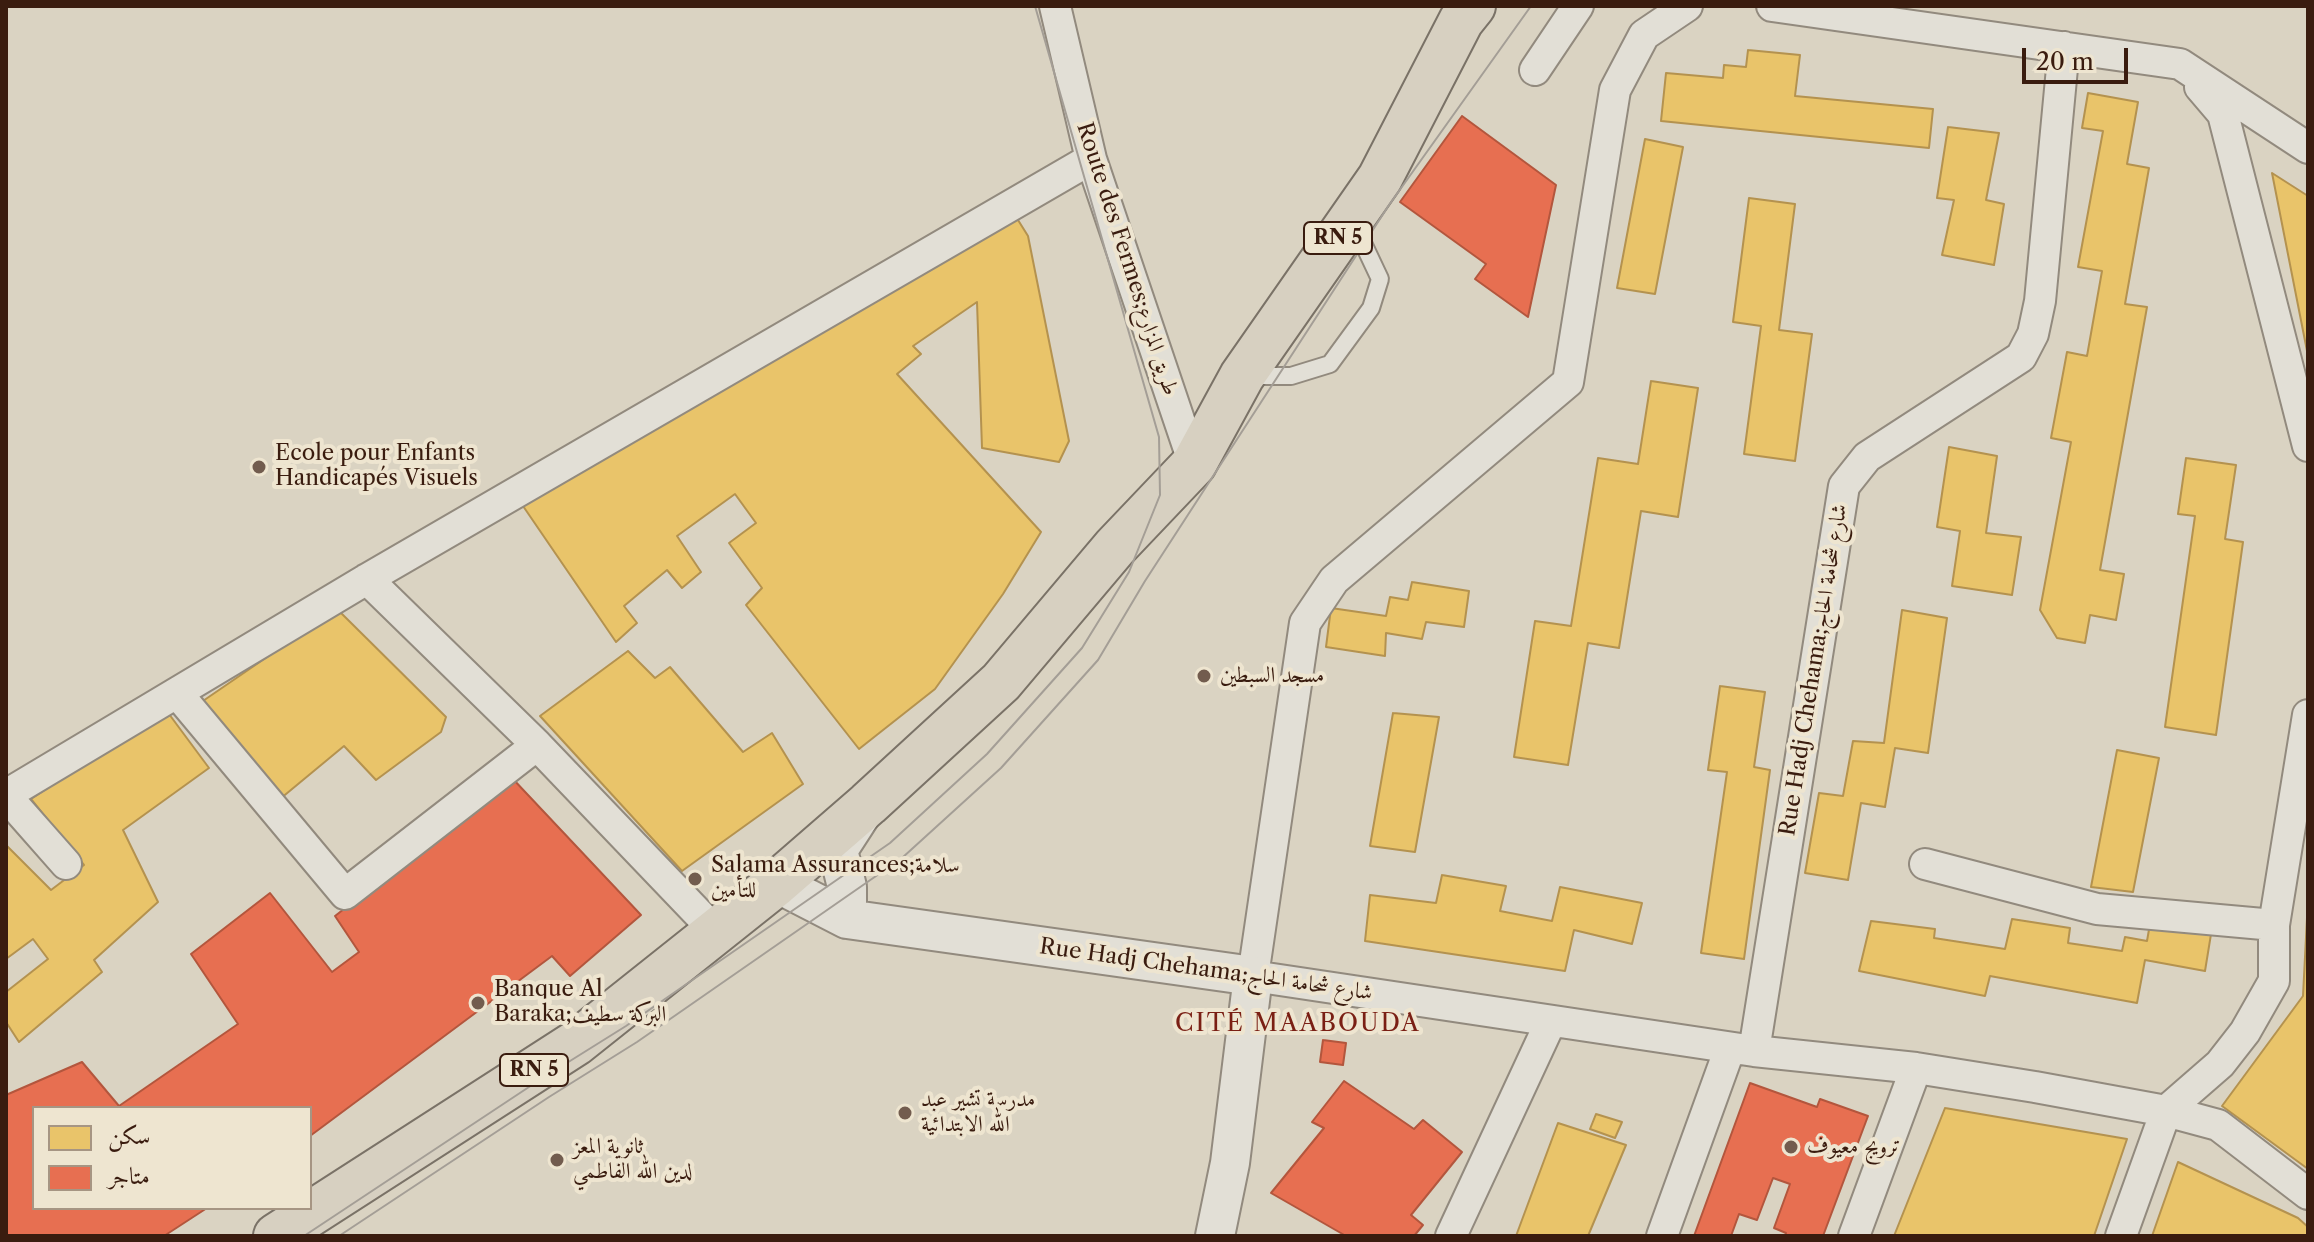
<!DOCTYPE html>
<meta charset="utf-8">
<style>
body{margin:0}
#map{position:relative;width:2314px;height:1242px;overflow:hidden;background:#dad3c2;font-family:"Libre Caslon Text",Amiri,serif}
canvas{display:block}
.frame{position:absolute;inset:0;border:8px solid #3a1c0f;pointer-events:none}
.legend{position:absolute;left:32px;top:1106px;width:280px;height:104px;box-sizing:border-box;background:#eee5d0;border:2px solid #a69583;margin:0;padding:10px 14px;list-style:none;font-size:24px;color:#3a1c0f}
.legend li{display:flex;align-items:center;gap:16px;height:40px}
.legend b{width:40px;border:2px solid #a69583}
.scale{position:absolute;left:2022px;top:48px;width:106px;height:36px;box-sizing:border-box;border:4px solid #3a1c0f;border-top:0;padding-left:10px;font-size:24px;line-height:28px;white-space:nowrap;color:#3a1c0f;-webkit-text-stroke:6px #eee5d0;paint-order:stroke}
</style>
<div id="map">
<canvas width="2314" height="1242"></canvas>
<div class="frame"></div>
<ul class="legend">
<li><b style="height:22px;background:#e9c46a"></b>سكن</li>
<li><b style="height:22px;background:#e76f51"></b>متاجر</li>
</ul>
<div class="scale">20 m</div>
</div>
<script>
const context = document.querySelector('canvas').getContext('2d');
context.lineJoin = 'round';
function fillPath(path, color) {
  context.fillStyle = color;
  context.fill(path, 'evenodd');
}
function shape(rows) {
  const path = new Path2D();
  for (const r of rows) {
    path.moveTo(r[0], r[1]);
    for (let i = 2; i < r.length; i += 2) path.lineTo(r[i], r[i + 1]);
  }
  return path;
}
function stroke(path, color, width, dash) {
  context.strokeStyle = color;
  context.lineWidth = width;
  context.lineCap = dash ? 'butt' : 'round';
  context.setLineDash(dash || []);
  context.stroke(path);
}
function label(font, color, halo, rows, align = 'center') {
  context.font = font + ' "Libre Caslon Text",Amiri,serif';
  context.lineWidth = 8;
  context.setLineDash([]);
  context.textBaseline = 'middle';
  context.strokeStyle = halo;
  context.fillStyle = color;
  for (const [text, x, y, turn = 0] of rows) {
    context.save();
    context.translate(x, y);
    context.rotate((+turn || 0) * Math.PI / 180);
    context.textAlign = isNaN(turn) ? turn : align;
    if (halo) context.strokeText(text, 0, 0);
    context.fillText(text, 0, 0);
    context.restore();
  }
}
const homes = shape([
 [1748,50,1800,55,1795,96,1933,109,1929,148,1661,121,1666,73,1723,78,1724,65,1746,67,1748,50],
 [2088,93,2138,102,2127,164,2149,168,2125,304,2147,307,2100,570,2124,574,2116,620,2090,615,2085,643,2057,638,2040,610,2071,442,2051,438,2067,352,2087,356,2102,271,2078,267,2103,131,2082,128,2088,93],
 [1948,127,1999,133,1986,200,2004,204,1994,265,1942,255,1954,200,1937,198,1948,127],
 [1645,139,1683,147,1655,294,1617,288,1645,139],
 [2272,173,2308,196,2308,356,2272,173],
 [1749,198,1795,204,1779,330,1812,334,1795,461,1744,454,1761,326,1733,322,1749,198],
 [1013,212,1028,236,1069,441,1059,462,982,448,977,302,913,346,921,354,897,374,1041,532,1003,594,935,689,859,749,746,605,762,588,729,543,756,523,735,494,677,536,701,572,682,588,667,570,624,606,637,623,616,642,523,506,1013,212],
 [1651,381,1698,388,1678,517,1641,511,1619,648,1588,643,1568,765,1514,757,1535,621,1571,626,1598,458,1638,464,1651,381],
 [1949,447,1997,456,1986,533,2021,537,2012,595,1952,586,1960,531,1937,527,1949,447],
 [2186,458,2236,465,2225,539,2243,542,2216,735,2165,727,2195,516,2178,514,2186,458],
 [1412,582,1469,591,1464,627,1426,622,1422,639,1386,633,1385,656,1326,647,1331,608,1386,616,1390,597,1408,600,1412,582],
 [337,609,446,717,441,732,376,780,344,746,280,799,200,703,337,609],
 [1902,610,1947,618,1928,753,1895,748,1885,807,1861,803,1848,880,1805,873,1819,793,1843,796,1853,741,1884,743,1902,610],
 [628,651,655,678,670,667,743,752,772,733,803,784,682,871,540,716,628,651],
 [1720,686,1765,692,1754,767,1770,770,1744,959,1701,953,1727,772,1708,770,1720,686],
 [166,710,209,768,123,830,158,902,94,960,102,972,19,1042,6,1022,6,992,48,959,33,939,6,959,6,845,51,890,84,865,31,799,166,710],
 [1393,713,1439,717,1415,852,1370,846,1393,713],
 [2117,750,2159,758,2133,892,2091,887,2117,750],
 [1442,875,1506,886,1500,911,1552,921,1560,887,1642,903,1632,944,1574,930,1565,971,1365,941,1370,895,1436,903,1442,875],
 [2308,898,2308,1169,2222,1106,2303,996,2308,898],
 [2151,918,2212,928,2205,971,2145,960,2137,1003,1990,976,1985,996,1859,971,1871,921,1935,929,1934,938,2005,949,2012,919,2070,928,2068,943,2122,951,2125,937,2147,941,2151,918],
 [1945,1108,2127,1139,2094,1236,1894,1236,1945,1108],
 [1596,1114,1622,1122,1615,1138,1590,1129,1596,1114],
 [1558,1123,1626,1145,1588,1236,1516,1236,1558,1123],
 [2178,1162,2298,1218,2308,1227,2308,1236,2152,1236,2178,1162]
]);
const shops = shape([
 [1462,116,1556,185,1528,317,1475,279,1486,264,1400,202,1462,116],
 [512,778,641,915,570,976,552,956,310,1136,310,1108,34,1108,34,1208,207,1208,164,1236,6,1236,6,1095,82,1062,119,1106,238,1024,191,954,270,893,332,972,359,952,335,916,512,778],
 [1323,1040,1346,1043,1343,1065,1320,1062,1323,1040],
 [1344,1081,1414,1129,1423,1120,1462,1152,1411,1215,1423,1225,1414,1236,1346,1236,1271,1193,1324,1128,1312,1122,1344,1081],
 [1750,1083,1817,1107,1820,1099,1868,1116,1823,1236,1785,1236,1786,1233,1774,1228,1790,1184,1773,1178,1757,1220,1739,1214,1731,1236,1694,1236,1750,1083]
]);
const service = shape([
 [1247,376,1291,376,1330,364,1371,308,1380,279,1354,224]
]);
const minor = shape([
 [1055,6,1091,159,1194,464],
 [1687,6,1644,35,1615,90,1568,382,1334,580,1305,623,1253,976,1754,1051,1916,1068,2035,1087,2166,1111,2218,1125,2308,1194],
 [1772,6,2180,64,2308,148],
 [1535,70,1578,6],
 [2200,87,2223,114,2308,446],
 [367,579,537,745,716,932],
 [177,693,345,894,537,745],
 [6,795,367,579,1091,159],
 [6,796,66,864],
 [1925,864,2097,909,2274,925],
 [1754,1051,1844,486,1867,457,2021,357,2033,334,2040,301,2064,47],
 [1451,1236,1551,1021],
 [1662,1236,1730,1048],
 [1854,1236,1916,1068],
 [2121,1236,2166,1111,2220,1064,2245,1032,2274,981,2274,925,2308,715]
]);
const tertiary = shape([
 [777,883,847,919,1253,976,1230,1163,1215,1236],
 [847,919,847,887,838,850,862,813]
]);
const primary = shape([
 [276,1236,576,1043,777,883,868,804,1001,682,1115,547,1194,464,1242,376,1380,178,1461,21,1473,6]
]);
const tram = shape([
 [304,1236,538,1081,626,1026,890,843,987,754,1082,648,1129,572,1160,495,1159,437,1035,6],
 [339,1236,549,1097,637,1042,902,858,1001,768,1098,660,1145,581,1389,205,1531,6]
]);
const markers = [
 [259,467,8,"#725c4e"],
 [1204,676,8,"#725c4e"],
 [695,879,8,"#725c4e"],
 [478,1003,8,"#725c4e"],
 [905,1113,8,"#725c4e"],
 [1791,1147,8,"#725c4e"],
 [557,1160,8,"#725c4e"]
];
const shields = [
 [1338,238,68],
 [534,1070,68]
];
const shieldNames = [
 ["RN 5",1338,238],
 ["RN 5",534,1070]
];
const streetNames = [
 ["Route des Fermes;طريق المزارع",1127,259,72],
 ["Rue Hadj Chehama;شارع شحامة الحاج",1814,670,-81],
 ["Rue Hadj Chehama;شارع شحامة الحاج",1206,970,8]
];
const poiNames = [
 ["Ecole pour Enfants",275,454],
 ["Handicapés Visuels",275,479],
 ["مسجد السبطين",1220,676],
 ["Salama Assurances;سلامة",711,866],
 ["للتأمين",711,891],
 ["Banque Al",494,990],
 ["Baraka;البركة سطيف",494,1015],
 ["مدرسة تشير عبد",921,1100],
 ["الله الابتدائية",921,1125],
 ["ثانوية المعز",573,1147],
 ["لدين الله الفاطمي",573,1172],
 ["ترويج معيوف",1807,1147]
];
const neighbourhoodNames = [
 ["CITÉ MAABOUDA",1298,1024]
];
fillPath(homes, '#e9c46a');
stroke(homes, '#b4924f', 2);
fillPath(shops, '#e76f51');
stroke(shops, '#b3563d', 2);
stroke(service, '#928a7e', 20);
stroke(minor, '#928a7e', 34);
stroke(tertiary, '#928a7e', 42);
stroke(primary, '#7a7267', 48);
stroke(service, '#e2dfd6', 16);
stroke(minor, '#e2dfd6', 30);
stroke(tertiary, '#e2dfd6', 38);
stroke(primary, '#d7d0c1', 44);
stroke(tram, '#a49e96', 2);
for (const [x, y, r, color] of markers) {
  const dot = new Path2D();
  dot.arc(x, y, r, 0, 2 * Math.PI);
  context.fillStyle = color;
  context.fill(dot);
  stroke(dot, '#eee5d0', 3);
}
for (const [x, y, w] of shields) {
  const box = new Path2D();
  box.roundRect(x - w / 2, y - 16, w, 32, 6);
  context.fillStyle = '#eee5d0';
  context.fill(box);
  stroke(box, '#3a1c0f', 2);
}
label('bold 20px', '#3a1c0f', null, shieldNames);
label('22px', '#3a1c0f', '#eee5d0', streetNames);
label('22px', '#3a1c0f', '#eee5d0', poiNames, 'left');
context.letterSpacing = '2px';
label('24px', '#7a1f14', '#eee5d0', neighbourhoodNames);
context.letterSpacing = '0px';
</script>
